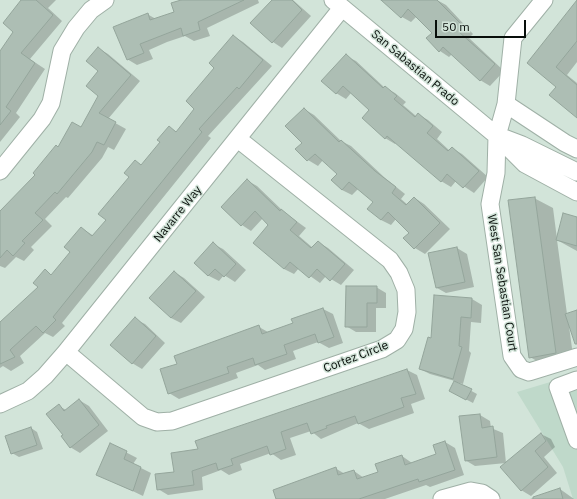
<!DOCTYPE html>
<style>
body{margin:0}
#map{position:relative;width:577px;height:499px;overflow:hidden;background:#d2e4d9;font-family:"IBM Plex Sans",sans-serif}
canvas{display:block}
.scale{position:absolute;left:435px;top:20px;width:91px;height:18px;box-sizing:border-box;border:2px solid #080e0a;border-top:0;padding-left:5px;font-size:12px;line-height:14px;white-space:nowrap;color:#080e0a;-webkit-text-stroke:3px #d2e4d9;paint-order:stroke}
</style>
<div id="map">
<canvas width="577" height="499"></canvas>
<div class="scale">50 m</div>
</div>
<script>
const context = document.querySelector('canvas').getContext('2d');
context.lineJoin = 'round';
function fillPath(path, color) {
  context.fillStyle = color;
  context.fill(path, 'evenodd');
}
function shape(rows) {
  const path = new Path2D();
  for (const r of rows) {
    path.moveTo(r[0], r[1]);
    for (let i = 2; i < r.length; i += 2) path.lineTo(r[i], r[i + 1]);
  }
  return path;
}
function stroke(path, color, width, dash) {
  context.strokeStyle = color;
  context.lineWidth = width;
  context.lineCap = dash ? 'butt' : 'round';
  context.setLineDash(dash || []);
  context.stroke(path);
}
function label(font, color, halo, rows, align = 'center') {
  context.font = font + ' "IBM Plex Sans",sans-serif';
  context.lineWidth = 3;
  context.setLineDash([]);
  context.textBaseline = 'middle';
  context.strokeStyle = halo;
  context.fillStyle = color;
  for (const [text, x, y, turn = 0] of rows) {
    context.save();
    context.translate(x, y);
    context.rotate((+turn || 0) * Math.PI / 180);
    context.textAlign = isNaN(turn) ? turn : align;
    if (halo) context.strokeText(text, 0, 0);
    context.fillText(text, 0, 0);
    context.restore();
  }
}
const built = shape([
 [577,374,577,499,573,499,563,467,517,392]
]);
const shadow = shape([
 [23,0,56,0,48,8,62,21,30,59,45,69,16,113,20,117,0,142,0,53,14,31],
 [184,0,258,0,259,3,207,28,210,36,194,41,185,36,167,42,149,50,153,59,137,65,127,59,147,14,156,19,175,12],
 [273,0,293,0,311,16,282,48,273,42],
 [383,0,437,0,446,5,473,34,469,38,504,71,490,86,480,80,452,54,449,57,440,51,433,33,417,16,411,22,402,17],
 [577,2,577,62,567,75,577,83,577,117,558,86,528,63],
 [233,36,243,42,272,66,208,136,211,138,62,323,65,326,53,337,45,333,20,356,24,363,11,371,3,366,0,368,0,329,39,287,45,271,52,275,71,252,81,228,94,236,107,220,130,177,135,161,142,165,161,142,169,127,177,132,196,109],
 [98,48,108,54,140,81,108,119,126,129,114,150,108,147,102,158,68,198,66,197,45,219,52,226,31,247,34,250,24,261,16,257,5,268,0,266,0,220,59,148,81,129,99,96],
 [346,56,356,61,385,88,395,93,406,102,403,105,416,116,418,114,428,120,442,132,437,139,450,151,452,148,462,154,488,177,474,193,456,181,451,187,441,181,396,142,395,144,385,138,370,110,351,93,346,99,336,93],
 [304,109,314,115,341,141,351,146,385,178,405,194,401,199,408,205,415,198,424,204,450,229,425,254,415,248,405,238,410,233,396,219,391,225,381,220,374,202,358,189,352,195,342,190,332,180,338,174,323,160,318,166,308,160,303,143],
 [248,181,257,186,284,212,306,228,299,236,313,248,318,242,328,248,354,270,341,285,326,276,320,283,299,268,294,274,284,269,270,225,263,218,251,231,242,225],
 [534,198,553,208,557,239,577,218,577,251,557,240,567,314,577,311,577,341,569,326,574,363,549,368,530,357],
 [213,244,223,249,246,270,235,282,224,275,219,281,209,276,195,263],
 [457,248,467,254,474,287,446,293,437,288],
 [174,272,184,278,205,297,181,323,171,318],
 [376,287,386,293,386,308,376,308,376,332,356,332,346,326],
 [435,296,472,299,482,305,481,323,471,322,469,351,471,353,463,384,455,382,477,394,473,403,450,391,455,381,430,374,420,369,432,339],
 [323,309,333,314,343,343,329,348,318,342,293,351,296,359,265,370,258,365,236,373,238,378,179,399,169,393,178,364,259,327,268,332,294,323,292,319],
 [135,319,145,324,165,343,142,369,132,363],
 [407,370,417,375,425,399,411,404,414,413,369,429,358,423,321,439,311,431,290,438,296,455,281,460,271,453,240,464,242,470,229,475,221,470,202,477,203,490,168,495,158,489,200,450],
 [79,400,89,406,108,431,80,453,70,447,64,435,59,406,66,410],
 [480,415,490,421,491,428,503,433,506,463,475,466,465,460],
 [31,428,37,432,43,449,19,457,12,453],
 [541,434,551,439,555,447,544,457,557,473,531,496,521,490,502,467],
 [445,442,455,448,464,475,430,487,426,485,385,499,278,499,335,468,345,474,354,471,364,478,379,473,402,456,412,463,438,454],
 [110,444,137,458,133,464,151,473,143,496,97,474],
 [560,489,574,499,530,499]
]);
const building = shape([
 [21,0,36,0,53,15,21,53,35,63,6,107,11,111,0,125,0,51,13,32,3,23,21,0],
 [181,0,244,0,198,22,200,30,183,36,181,28,140,44,144,53,127,60,113,27,148,13,150,20,174,12,171,3,181,0],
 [272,0,292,0,302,10,272,43,250,23,272,0],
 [381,0,437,0,464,27,459,32,495,64,480,81,443,47,439,52,426,38,432,33,408,9,401,18,381,0],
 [577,0,577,41,556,67,577,85,577,118,549,95,556,87,527,63,577,0],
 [233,35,263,60,239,89,237,87,199,129,202,132,53,317,56,320,43,333,36,326,10,350,15,357,0,364,0,322,38,287,33,283,45,269,51,275,70,252,64,247,81,227,92,236,106,220,98,214,129,177,124,173,135,160,141,165,160,142,157,140,169,126,176,132,194,109,186,101,214,68,209,63,233,35],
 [98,47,131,75,99,113,116,122,104,145,97,142,92,152,57,194,55,192,35,213,43,220,22,241,25,243,13,256,7,250,0,258,0,211,35,175,33,173,56,145,58,147,72,122,81,127,98,96,86,86,98,71,86,61,98,47],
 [346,54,383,88,385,86,397,96,394,99,415,117,418,113,433,126,427,133,448,151,452,147,479,171,463,188,447,174,441,182,387,136,385,139,362,118,369,110,343,86,336,94,321,81,346,54],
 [304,108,339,142,341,140,375,171,396,187,392,193,406,205,414,197,440,223,414,249,403,238,409,233,388,212,381,220,367,209,373,202,349,182,342,190,331,180,337,174,315,154,307,161,295,149,302,143,285,126,304,108],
 [247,179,280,211,281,209,297,222,290,230,311,248,318,241,345,264,330,281,317,269,309,278,290,262,284,269,253,243,268,225,255,211,241,226,221,207,247,179],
 [535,197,556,353,529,358,508,200,535,197],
 [563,213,577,217,577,246,556,240,563,213],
 [213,242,236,264,224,277,215,269,208,276,194,263,213,242],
 [457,247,465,282,436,288,428,253,457,247],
 [174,271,196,291,171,318,149,298,174,271],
 [346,286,377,286,377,303,367,303,367,327,345,327,346,286],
 [434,295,472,298,471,318,461,317,459,346,462,347,453,379,419,369,428,337,431,338,434,295],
 [323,308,334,337,318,343,315,334,284,345,287,354,255,365,253,358,227,367,229,373,168,394,160,369,177,364,174,356,259,325,262,334,293,323,291,319,323,308],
 [577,310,577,344,575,344,565,314,577,310],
 [135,317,156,336,132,364,110,345,135,317],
 [407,369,416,394,401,398,404,407,358,424,355,416,326,426,327,428,311,434,307,423,281,432,286,449,270,455,267,446,231,459,233,465,218,470,216,463,192,471,194,485,157,490,155,474,174,472,171,453,198,449,195,441,407,369],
 [454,381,472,389,466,400,449,391,454,381],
 [79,399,99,425,70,448,61,436,63,435,46,414,59,404,64,411,79,399],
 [480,414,482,428,493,426,497,457,465,461,459,416,480,414],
 [31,427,37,445,11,454,5,436,31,427],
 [541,433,546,441,535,451,548,467,521,491,500,467,541,433],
 [445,441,455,470,419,482,418,479,359,499,276,499,273,490,336,467,338,475,354,470,357,479,378,472,375,464,402,455,405,465,436,454,433,445,445,441],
 [110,443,127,451,124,459,141,467,133,491,96,475,110,443],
 [560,488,563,499,533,499,533,497,560,488]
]);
const minor = shape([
 [333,0,497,136,525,164,577,192],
 [544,0,513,38,506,104,497,136,496,173,490,204,512,356,521,369,529,372,577,357],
 [506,104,565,143,577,149],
 [501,137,522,145,577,172],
 [0,171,42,119,51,103,62,51,76,28,91,10,105,0],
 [66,352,143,417,157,422,172,421,382,349,397,340,404,329,407,312,406,290,399,273,390,260,238,139],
 [577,380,558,387,577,440],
 [0,404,28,391,45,376,66,352,342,8],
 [442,499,471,491,482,493,491,499]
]);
const streetNames = [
 ["San Sabastian Prado",415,68,40],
 ["Navarre Way",178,214,-51],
 ["West San Sebastian Court",502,283,81],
 ["Cortez Circle",356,357,-21]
];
fillPath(built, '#bfd9ca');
fillPath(shadow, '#0003');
fillPath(building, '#adbeb4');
stroke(building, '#94a59b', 1);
stroke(minor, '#9fb0a6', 19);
stroke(minor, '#fff', 17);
label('12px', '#080e0a', '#d2e4d9', streetNames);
</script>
